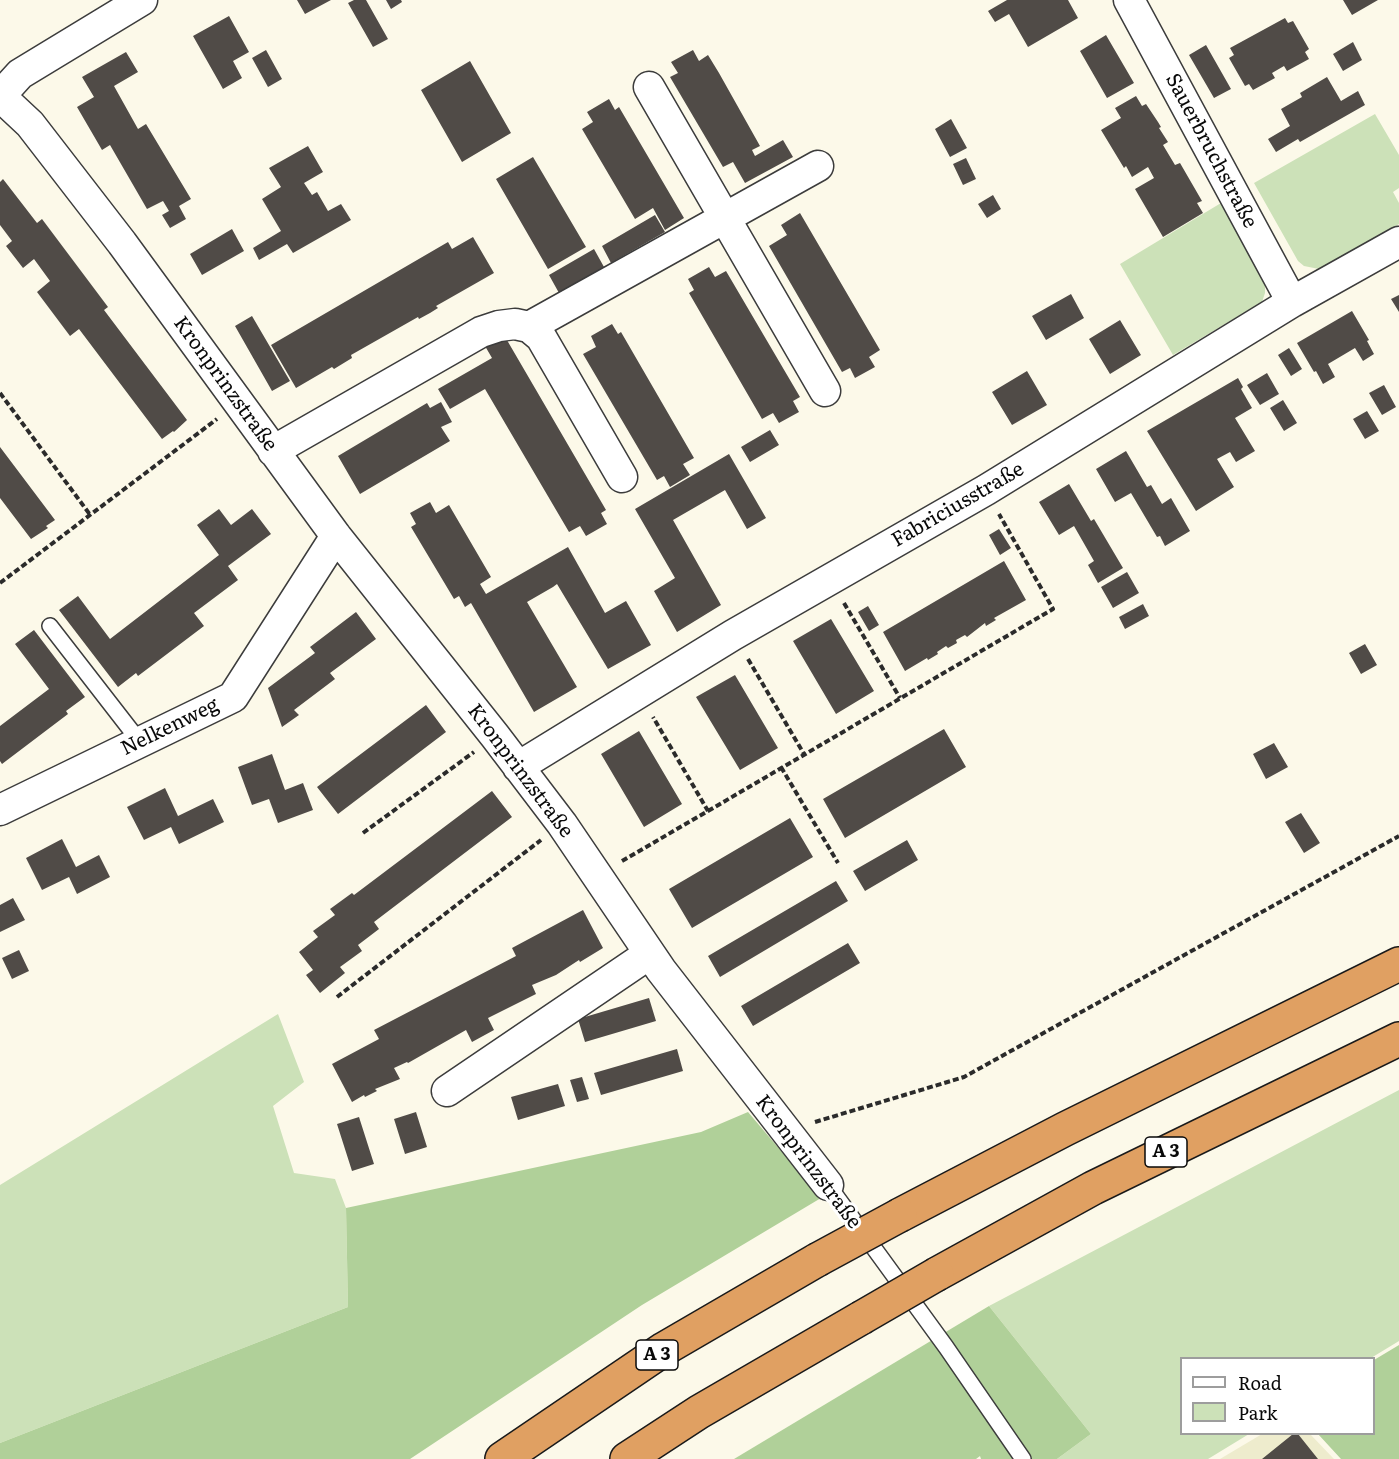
<!DOCTYPE html>
<meta charset="utf-8">
<style>
body{margin:0}
#map{position:relative;width:1399px;height:1459px;overflow:hidden;background:#fcf9e9;font-family:Literata,serif}
canvas{display:block}
.legend{position:absolute;left:1180px;top:1357px;width:195px;height:78px;box-sizing:border-box;background:#fff;border:2px solid #9d9d9d;margin:0;padding:8px 10px;list-style:none;font-size:18px;color:#090909}
.legend li{display:flex;align-items:center;gap:12px;height:30px}
.legend b{width:30px;border:2px solid #9d9d9d}
</style>
<div id="map">
<canvas width="1399" height="1459"></canvas>
<ul class="legend">
<li><b style="height:8px;background:#fff"></b>Road</li>
<li><b style="height:16px;background:#cce1b8"></b>Park</li>
</ul>
</div>
<script>
const context = document.querySelector('canvas').getContext('2d');
context.lineJoin = 'round';
function fillPath(path, color) {
  context.fillStyle = color;
  context.fill(path, 'evenodd');
}
function shape(rows) {
  const path = new Path2D();
  for (const r of rows) {
    path.moveTo(r[0], r[1]);
    for (let i = 2; i < r.length; i += 2) path.lineTo(r[i], r[i + 1]);
  }
  return path;
}
function stroke(path, color, width, dash) {
  context.strokeStyle = color;
  context.lineWidth = width;
  context.lineCap = dash ? 'butt' : 'round';
  context.setLineDash(dash || []);
  context.stroke(path);
}
function label(font, color, halo, rows, align = 'center') {
  context.font = font + ' Literata,serif';
  context.lineWidth = 6;
  context.setLineDash([]);
  context.textBaseline = 'middle';
  context.strokeStyle = halo;
  context.fillStyle = color;
  for (const [text, x, y, turn = 0] of rows) {
    context.save();
    context.translate(x, y);
    context.rotate((+turn || 0) * Math.PI / 180);
    context.textAlign = isNaN(turn) ? turn : align;
    if (halo) context.strokeText(text, 0, 0);
    context.fillText(text, 0, 0);
    context.restore();
  }
}
const farmland = shape([
 [1262,1434,1310,1434,1334,1459,1220,1459]
]);
const green = shape([
 [1375,114,1399,155,1399,188,1393,192,1399,203,1399,224,1334,264,1319,269,1304,266,1298,261,1254,183],
 [1221,203,1262,275,1265,282,1265,293,1262,302,1255,306,1173,355,1120,264],
 [278,1014,304,1082,273,1106,294,1173,335,1179,346,1208,348,1307,0,1443,0,1185],
 [1399,1090,1399,1341,1371,1358,1182,1358,1182,1434,1249,1434,1208,1459,1057,1459,1091,1434,989,1306]
]);
const forest = shape([
 [748,1112,821,1198,642,1305,410,1459,0,1459,0,1443,348,1307,346,1208,701,1132],
 [989,1306,1091,1434,1057,1459,981,1459,980,1456,976,1459,734,1459],
 [1399,1345,1399,1459,1341,1459,1318,1434,1374,1434,1374,1360]
]);
const building = shape([
 [297,0,331,0,305,14],
 [354,0,366,0,388,39,373,47,348,3],
 [386,0,401,0,402,2,391,9],
 [1007,0,1068,0,1078,18,1028,47,1009,14,995,22,988,11],
 [1343,0,1378,0,1352,15],
 [229,16,249,52,233,61,242,78,223,89,193,36],
 [1285,18,1288,23,1293,21,1309,49,1305,52,1309,59,1287,71,1284,66,1272,73,1275,78,1253,90,1249,84,1245,86,1229,58,1234,55,1230,48],
 [1106,35,1134,83,1107,98,1080,51],
 [1353,42,1362,60,1343,71,1333,54],
 [1206,45,1231,89,1214,98,1189,55],
 [266,50,282,79,268,87,252,58],
 [693,50,699,61,708,55,719,73,760,146,752,150,755,156,783,140,793,157,745,183,733,162,723,167,670,77,678,73,671,62],
 [126,52,138,72,114,86,138,129,146,124,191,199,179,206,186,219,170,228,162,215,169,211,163,201,147,209,110,145,102,150,77,107,94,97,82,77],
 [470,61,511,133,462,162,421,90],
 [1327,77,1341,101,1358,91,1365,105,1300,142,1298,139,1276,152,1268,139,1290,126,1281,109,1302,97,1300,93],
 [1136,96,1142,106,1146,104,1158,122,1161,127,1159,128,1168,142,1163,145,1175,165,1180,163,1202,201,1197,203,1203,213,1163,237,1135,189,1154,178,1148,167,1132,177,1126,166,1124,168,1101,130,1121,118,1115,108],
 [609,99,615,110,619,107,684,218,665,230,653,208,635,219,582,129,593,122,587,112],
 [951,119,967,148,950,157,935,129],
 [308,146,323,172,304,183,312,195,317,192,328,211,341,204,351,220,293,253,287,244,259,260,253,248,281,231,262,199,281,187,269,168],
 [533,157,586,247,548,269,496,179],
 [966,158,976,179,963,185,953,164],
 [3,179,37,223,42,219,108,307,104,310,187,420,174,432,173,431,162,439,79,329,70,336,37,292,50,281,34,259,23,268,6,246,12,241,0,225,0,182],
 [993,195,1001,209,987,218,978,204],
 [800,213,880,350,869,357,875,367,855,378,850,368,842,372,769,246,787,235,781,225],
 [655,215,665,232,611,263,602,246],
 [232,229,244,251,202,275,190,254],
 [473,237,494,273,436,306,438,308,430,313,419,319,418,317,351,355,352,358,334,369,332,367,296,388,271,345,448,242,452,249],
 [594,249,604,267,559,293,549,275],
 [709,267,715,277,726,271,800,397,793,401,799,412,779,423,773,413,762,419,689,293,694,290,688,279],
 [1071,294,1084,318,1046,340,1032,316],
 [1399,295,1399,312,1391,299],
 [1352,311,1369,340,1367,341,1374,354,1363,361,1355,348,1328,364,1335,377,1323,384,1316,371,1314,372,1297,343],
 [252,316,290,381,272,391,235,326],
 [1120,320,1141,355,1110,374,1089,339],
 [612,324,618,334,621,332,694,458,683,464,690,475,670,487,664,476,657,480,583,354,596,347,591,336],
 [504,335,606,510,601,513,607,524,586,536,580,526,569,532,485,389,450,409,438,389,492,358,485,346],
 [1289,348,1302,369,1291,376,1278,355],
 [1027,371,1047,405,1012,425,992,392],
 [1267,373,1279,394,1260,405,1247,385],
 [1238,378,1243,387,1241,389,1252,408,1235,418,1255,451,1236,462,1230,452,1217,459,1234,487,1196,511,1147,431],
 [1384,385,1396,407,1382,415,1369,393],
 [1283,400,1297,423,1284,431,1270,408],
 [441,402,452,422,441,427,450,441,360,494,338,456,427,403,430,408],
 [1367,411,1379,431,1365,439,1353,419],
 [770,430,779,445,750,462,741,447],
 [0,447,55,520,46,526,48,528,31,539,0,498],
 [1126,451,1147,487,1151,485,1162,504,1171,498,1190,531,1165,546,1160,536,1157,537,1131,493,1115,502,1096,469],
 [729,454,766,518,747,529,725,490,673,520,721,605,677,632,654,591,675,578,635,509],
 [1069,484,1091,521,1094,519,1123,568,1098,583,1088,565,1094,561,1074,526,1059,535,1039,502],
 [430,502,436,513,449,505,491,577,480,584,486,594,568,547,605,613,626,601,651,645,608,669,557,584,553,587,527,602,577,687,534,712,471,603,465,607,459,596,454,599,411,527,416,524,410,513],
 [219,509,231,525,252,509,271,534,228,566,238,580,194,613,204,626,138,676,136,673,118,687,59,610,78,596,110,639,219,555,197,525],
 [999,529,1011,548,1000,555,989,535],
 [1004,561,1026,600,994,618,996,620,986,626,985,623,967,637,965,635,956,640,957,643,948,648,946,646,937,652,938,654,928,660,927,658,905,671,883,632],
 [1127,572,1139,593,1113,608,1101,587],
 [1143,604,1149,616,1125,629,1119,617],
 [868,606,879,625,869,631,858,612],
 [356,612,376,639,330,673,335,679,294,710,299,715,282,727,268,688,315,653,310,647],
 [831,619,874,691,836,714,793,641],
 [34,630,85,697,66,711,68,714,2,764,0,761,0,726,49,689,15,644],
 [1365,644,1377,665,1361,674,1349,653],
 [735,675,778,748,740,770,696,697],
 [426,705,446,732,338,814,317,787],
 [944,729,966,767,845,838,823,799],
 [639,731,682,804,644,827,601,754],
 [1274,743,1288,767,1266,779,1253,754],
 [272,754,285,790,303,783,313,810,278,823,269,799,252,805,238,767],
 [165,788,178,816,213,799,224,822,179,844,171,827,144,840,127,807],
 [492,791,512,817,374,922,379,929,358,945,362,951,340,967,345,973,320,993,306,975,313,970,299,952,318,937,313,931,335,915,330,909,352,893,354,895],
 [1301,813,1320,843,1304,853,1285,822],
 [790,818,813,857,692,928,669,889],
 [62,839,76,867,99,855,110,877,77,894,69,877,42,890,26,858],
 [907,840,918,860,865,891,853,871],
 [836,881,848,901,720,977,708,956],
 [13,898,25,920,0,932,0,905],
 [583,910,603,948,580,962,579,960,556,975,532,985,536,994,488,1018,494,1030,472,1042,466,1030,408,1063,407,1062,394,1068,400,1079,375,1089,377,1091,365,1097,364,1095,352,1102,332,1064,379,1039,374,1030,516,956,512,948],
 [848,943,860,963,753,1026,741,1006],
 [19,950,29,971,12,979,2,958],
 [649,998,656,1021,585,1042,578,1019],
 [677,1049,683,1071,601,1095,594,1073],
 [582,1077,589,1099,577,1102,570,1080],
 [558,1084,565,1106,518,1120,511,1097],
 [416,1112,427,1147,405,1154,394,1119],
 [359,1117,374,1164,352,1171,337,1124],
 [1293,1434,1298,1434,1318,1459,1262,1459]
]);
const path = shape([
 [0,393,91,516],
 [0,583,217,419],
 [844,603,900,698],
 [748,659,804,754],
 [781,767,838,863],
 [708,811,1053,609,999,514],
 [363,833,474,752],
 [622,861,708,811,653,717],
 [337,997,541,840],
 [815,1122,964,1077,1399,836]
]);
const lane = shape([
 [50,626,140,742],
 [828,1185,946,1347,1023,1459]
]);
const street = shape([
 [1129,0,1292,302],
 [649,87,825,391],
 [0,96,30,124,122,243,336,536,495,736,562,824,661,970,828,1185],
 [0,96,20,74,142,0],
 [529,327,818,166],
 [273,451,481,332,499,326,515,324,529,327,541,337,622,477],
 [518,767,733,635,986,490,1292,302,1399,242],
 [0,810,233,697,336,536],
 [447,1091,649,954]
]);
const highway = shape([
 [900,1215,1065,1129,1399,964],
 [937,1274,1093,1188,1399,1039],
 [502,1459,664,1349,817,1260],
 [627,1459,699,1412,861,1318]
]);
const highwayBridge = shape([
 [817,1260,900,1215],
 [861,1318,937,1274]
]);
const shields = [
 [1166,1152,42],
 [657,1355,42]
];
const shieldNames = [
 ["A 3",1166,1152],
 ["A 3",657,1355]
];
const streetNames = [
 ["Sauerbruchstraße",1211,151,62],
 ["Kronprinzstraße",225,384,54],
 ["Fabriciusstraße",958,505,-30],
 ["Nelkenweg",170,727,-26],
 ["Kronprinzstraße",520,771,53],
 ["Kronprinzstraße",808,1162,53]
];
fillPath(farmland, '#eeeccd');
fillPath(green, '#cce1b8');
fillPath(forest, '#b0d099');
fillPath(building, '#504b47');
stroke(lane, '#3c3c3c', 18);
stroke(street, '#3c3c3c', 33);
stroke(highway, '#1a1a1a', 36);
stroke(path, '#2b2b2b', 4, [6, 3]);
stroke(lane, '#fff', 15);
stroke(street, '#fff', 30);
stroke(highway, '#e0a062', 33);
stroke(highwayBridge, '#1a1a1a', 36, []);
stroke(highwayBridge, '#e0a062', 33);
for (const [x, y, w] of shields) {
  const box = new Path2D();
  box.roundRect(x - w / 2, y - 15, w, 30, 4.5);
  context.fillStyle = '#fff';
  context.fill(box);
  stroke(box, '#090909', 1.5);
}
label('bold 18px', '#090909', null, shieldNames);
label('20px', '#090909', '#fff', streetNames);
</script>
